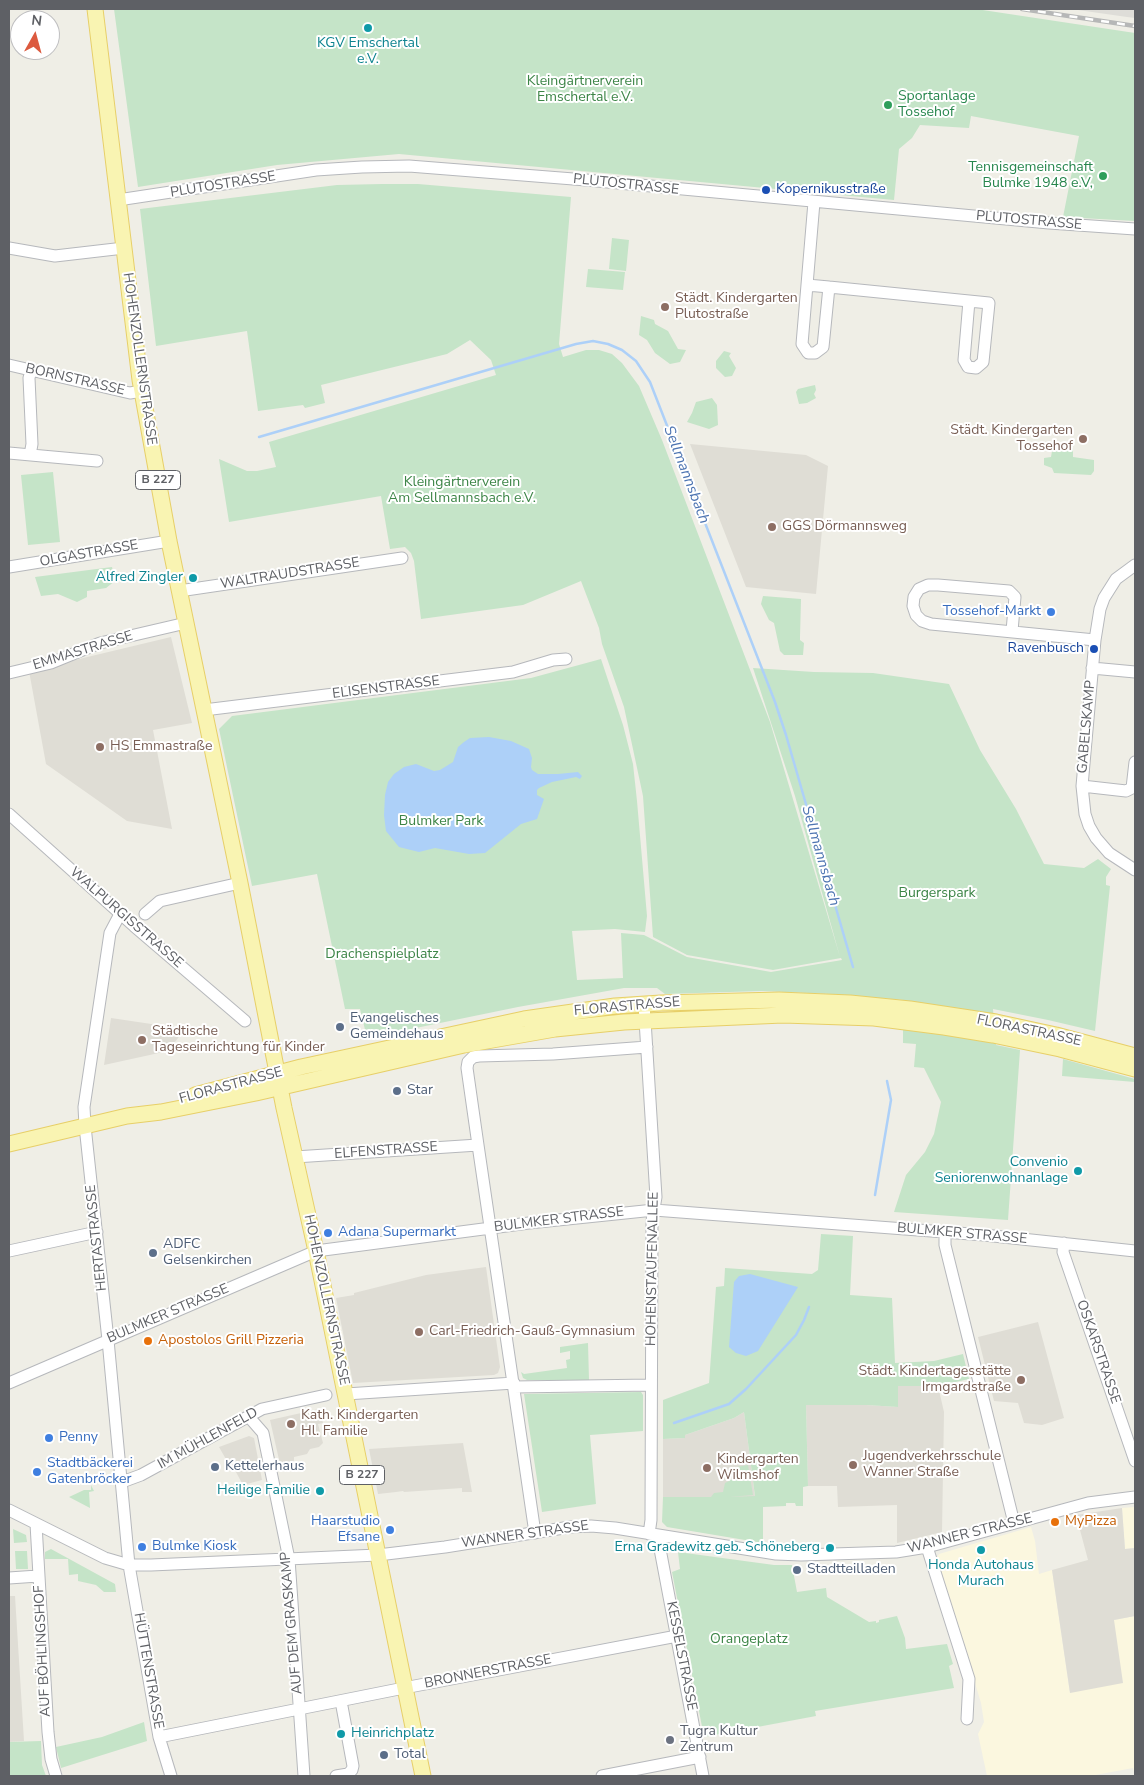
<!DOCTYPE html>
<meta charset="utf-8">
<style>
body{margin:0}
#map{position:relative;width:1144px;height:1785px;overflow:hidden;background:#efeee6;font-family:"Nunito Sans",sans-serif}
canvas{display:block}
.frame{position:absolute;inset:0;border:10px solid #5e6065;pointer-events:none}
.north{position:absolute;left:10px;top:10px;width:50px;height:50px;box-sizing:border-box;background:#fff;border:1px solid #bfbfc1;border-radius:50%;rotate:7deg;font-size:14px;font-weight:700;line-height:20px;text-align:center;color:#5e6065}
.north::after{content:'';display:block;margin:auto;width:18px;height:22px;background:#dc5a3f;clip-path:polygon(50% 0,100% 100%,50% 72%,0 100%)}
</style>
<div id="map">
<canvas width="1144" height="1785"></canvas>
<div class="frame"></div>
<div class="north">N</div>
</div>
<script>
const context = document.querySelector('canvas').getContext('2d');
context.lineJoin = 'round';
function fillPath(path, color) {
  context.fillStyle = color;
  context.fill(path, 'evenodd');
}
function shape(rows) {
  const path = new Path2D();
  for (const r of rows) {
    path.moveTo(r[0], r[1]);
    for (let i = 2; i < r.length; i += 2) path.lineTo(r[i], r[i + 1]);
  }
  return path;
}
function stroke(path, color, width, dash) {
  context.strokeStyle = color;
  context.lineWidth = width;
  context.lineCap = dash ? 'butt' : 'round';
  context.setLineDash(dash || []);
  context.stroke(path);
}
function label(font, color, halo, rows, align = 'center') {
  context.font = font + ' "Nunito Sans",sans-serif';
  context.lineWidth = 4;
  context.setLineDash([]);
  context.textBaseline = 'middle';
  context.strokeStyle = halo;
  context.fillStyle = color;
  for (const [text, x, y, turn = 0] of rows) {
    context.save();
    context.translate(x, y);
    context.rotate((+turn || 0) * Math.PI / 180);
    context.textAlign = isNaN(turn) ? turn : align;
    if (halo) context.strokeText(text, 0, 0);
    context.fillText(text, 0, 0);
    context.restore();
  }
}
const commercial = shape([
 [1135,1507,1135,1548,1125,1549,1122,1508],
 [1031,1527,1035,1541,1039,1574,1052,1570,1070,1693,1114,1620,1135,1616,1135,1776,1133,1768,1090,1776,987,1776,978,1734,984,1722,981,1703,937,1557,939,1554]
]);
const industrial = shape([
 [1071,9,1135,9,1135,18,1127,17]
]);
const education = shape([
 [690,444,806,455,828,466,816,594,746,587],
 [171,637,192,723,153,730,172,829,127,821,46,764,29,671],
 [111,1018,185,1029,168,1051,104,1065],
 [486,1267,500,1367,498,1373,494,1375,353,1383,336,1298,354,1295,354,1293,426,1275],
 [1038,1322,1064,1418,1042,1425,1024,1423,1018,1403,994,1401,978,1337],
 [898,1386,938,1386,944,1412,942,1532,897,1543,897,1505,838,1507,837,1486,808,1486,806,1405,867,1405,898,1407],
 [319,1409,323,1423,318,1424,323,1443,319,1447,310,1449,307,1454,294,1457,294,1461,280,1464,270,1420],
 [744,1412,755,1497,663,1497,663,1439,685,1438,685,1435,734,1418],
 [249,1436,254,1438,262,1480,243,1485,230,1461,227,1461,219,1447],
 [463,1443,472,1492,462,1492,462,1488,404,1492,403,1491,396,1492,378,1494,369,1449],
 [1122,1508,1125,1549,1135,1548,1135,1616,1114,1620,1123,1683,1070,1693,1052,1570,1088,1560,1076,1515],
 [9,1596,15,1596,24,1741,9,1742]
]);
const green = shape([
 [114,9,976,9,1135,33,1135,221,1063,217,1079,136,971,116,969,128,920,125,912,138,899,149,894,200,399,154,277,165,138,187],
 [382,184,418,184,571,197,559,344,563,357,586,350,599,350,612,354,622,363,639,386,662,440,770,722,840,957,795,796,753,668,814,672,873,673,949,684,980,750,1016,809,1044,864,1084,868,1098,859,1111,869,1106,877,1106,885,1110,886,1095,1031,1048,1020,993,1009,996,1045,1020,1050,1008,1220,894,1212,906,1175,925,1152,934,1134,941,1102,924,1068,914,1067,916,1044,903,1043,903,1000,831,994,762,991,665,994,657,988,624,988,518,1007,367,1038,360,1009,345,1009,317,874,252,886,219,729,232,716,531,678,601,659,623,725,633,764,637,801,647,916,645,932,615,929,572,931,577,980,623,978,621,933,644,935,687,957,771,972,842,960,841,958,773,970,687,955,653,937,643,796,624,707,602,644,599,628,581,581,523,605,421,619,414,561,411,553,405,547,390,549,381,496,229,522,219,459,247,471,257,471,276,467,269,442,496,375,491,360,470,340,447,354,321,385,325,403,305,408,303,405,258,411,247,331,156,346,140,209,337,185],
 [612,238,629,240,626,271,609,269],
 [588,269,625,272,623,290,586,287],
 [641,316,654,320,655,324,668,331,678,349,686,350,680,362,670,364,655,353,647,340,639,335],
 [724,351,731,353,729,356,736,368,732,376,725,377,716,368,716,361],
 [815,385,816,390,814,394,816,398,807,403,799,404,796,392,798,389],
 [712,398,717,405,718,425,709,429,687,422,692,413,696,402],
 [1053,445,1073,448,1073,457,1094,460,1094,471,1091,475,1054,473,1052,468,1044,465,1044,458,1051,457],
 [53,472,60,542,28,545,21,475],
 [112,567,115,581,106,588,87,591,87,597,77,602,58,594,41,596,35,577],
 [763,596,801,599,800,637,800,640,804,643,803,655,784,655,780,651,774,623,769,620,761,604],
 [1063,1059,1135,1079,1135,1082,1062,1076],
 [821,1234,853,1236,850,1295,892,1298,895,1363,934,1361,963,1354,969,1379,938,1386,898,1386,898,1407,867,1405,806,1405,808,1486,803,1487,803,1506,796,1506,795,1503,786,1503,786,1506,763,1507,763,1543,667,1527,662,1522,663,1497,727,1497,711,1497,714,1493,723,1492,725,1483,737,1477,737,1467,748,1465,753,1495,729,1497,755,1496,744,1412,734,1418,685,1435,685,1438,663,1439,663,1400,709,1383,716,1287,724,1286,725,1268,812,1274,818,1270],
 [588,1343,589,1380,527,1380,523,1378,521,1372,524,1374,567,1368,566,1360,570,1359,570,1351,560,1353,560,1347],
 [641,1392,643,1395,643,1431,590,1435,596,1504,542,1512,524,1394],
 [91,1485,94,1491,89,1492,90,1508,69,1497,84,1490,91,1490],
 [13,1529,26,1535,27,1542,14,1543],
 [51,1549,115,1584,116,1592,104,1592,96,1585,78,1581,78,1574,69,1575,68,1559,45,1559,45,1552],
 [27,1551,28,1569,16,1569,15,1551],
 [678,1552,774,1565,792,1565,797,1592,826,1588,827,1597,869,1622,876,1621,876,1623,879,1622,879,1620,897,1616,905,1638,906,1649,947,1644,953,1664,949,1666,954,1688,815,1711,816,1716,704,1737,672,1572,680,1569],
 [144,1722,147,1741,61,1768,56,1747,102,1737],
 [41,1741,42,1765,46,1776,9,1776,9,1742]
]);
const water = shape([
 [489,737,511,741,529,749,532,758,531,767,532,770,538,774,558,774,578,772,582,776,580,779,576,777,552,782,539,788,537,790,537,795,544,799,537,819,521,824,485,853,469,854,435,848,419,852,399,847,386,831,384,815,385,795,388,782,394,774,404,767,416,764,434,771,440,770,453,762,458,747,464,742,470,738],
 [750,1274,798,1287,758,1351,746,1356,736,1353,729,1347,734,1282,739,1276]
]);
const stream = shape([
 [259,437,576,344,593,341,608,344,622,350,636,361,650,382,775,702,786,735,853,967],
 [875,1195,891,1100,887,1081],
 [674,1423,729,1404,746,1389,796,1335,804,1320,809,1307]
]);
const minor = shape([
 [118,200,316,170,362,167,409,166,586,180,1049,223,1135,229],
 [814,202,802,344,808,353,815,353,823,347,829,287],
 [9,248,55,256,124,248],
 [807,285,829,287,989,303,983,362,976,368,968,367,964,360,969,301],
 [9,365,130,393,142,391],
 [9,453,97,461],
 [30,455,32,444,29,378,31,370],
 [1135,565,1116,579,1104,598,1100,609,1095,640,1082,786,1085,814,1089,826,1096,838,1109,853,1135,870],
 [9,567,169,541],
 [179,591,402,558],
 [1012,631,1015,597,1009,591,938,585,928,585,919,589,914,597,913,606,916,615,922,621,931,624,1095,640],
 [1092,668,1135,672],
 [9,673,51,663,100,643,186,623],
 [204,710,513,672,553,660,566,659],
 [1082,786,1126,791,1132,788,1135,762],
 [9,814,134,926,245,1021],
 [120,914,110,933,84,1107,85,1126,108,1340,129,1565,159,1737,171,1776],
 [145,914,160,901,240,883],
 [644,1004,656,1197,652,1221,651,1520,649,1534],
 [295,1157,478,1145],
 [945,1232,945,1245,1014,1523],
 [1064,1243,1063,1252,1135,1461],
 [9,1251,97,1232],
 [9,1383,316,1251,529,1223,654,1210,984,1235,1135,1251],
 [514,1387,651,1385],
 [346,1394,514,1383],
 [249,1417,263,1433,289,1559,304,1776],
 [122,1482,141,1475,262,1409,326,1395],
 [9,1510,105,1558,129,1565,151,1565,378,1555,445,1547,570,1527,591,1526,615,1528,776,1554,801,1555,896,1552,927,1547,1088,1503,1135,1497],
 [36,1524,48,1732,51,1759,56,1776],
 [535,1533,478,1145,467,1068,468,1062,473,1057,479,1056,553,1054,647,1047],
 [661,1536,660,1549,703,1776],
 [927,1547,969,1679,967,1719],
 [9,1578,38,1576],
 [159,1737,404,1688,677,1636],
 [336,1776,348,1774,352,1770,353,1766,341,1701],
 [602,1776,700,1757]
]);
const major = shape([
 [95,9,140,380,169,541,240,883,284,1108,316,1251,423,1776],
 [195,1095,301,1067,524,1019,615,1006,661,1003,779,1000,850,1003,910,1009,996,1022,1056,1035,1135,1056],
 [9,1144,127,1116,161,1112,256,1093,464,1045,555,1029,624,1022,783,1015,874,1018,944,1027,993,1035,1060,1049,1135,1069]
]);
const rail = shape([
 [1022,9,1135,26]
]);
const markers = [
 [368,28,5,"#0f9aa8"],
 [888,105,5,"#2e9e5b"],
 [1103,176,5,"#2e9e5b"],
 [766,190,5,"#1a4fb4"],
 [665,307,5,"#8d6e63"],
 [1083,439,5,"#8d6e63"],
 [772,527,5,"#8d6e63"],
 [193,578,5,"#0f9aa8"],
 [1051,612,5,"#3f7fe0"],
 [1094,649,5,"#1a4fb4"],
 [100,747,5,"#8d6e63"],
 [340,1027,5,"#5c6f8a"],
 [142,1040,5,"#8d6e63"],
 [397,1091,5,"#5c6f8a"],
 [1078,1171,5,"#0f9aa8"],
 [328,1233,5,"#3f7fe0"],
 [153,1253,5,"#5c6f8a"],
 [419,1332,5,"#8d6e63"],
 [148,1341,5,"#e8710a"],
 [1021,1380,5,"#8d6e63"],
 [291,1424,5,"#8d6e63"],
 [49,1438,5,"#3f7fe0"],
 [853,1465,5,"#8d6e63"],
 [215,1467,5,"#5c6f8a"],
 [707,1468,5,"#8d6e63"],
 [37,1472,5,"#3f7fe0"],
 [320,1491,5,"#0f9aa8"],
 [1055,1522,5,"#e8710a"],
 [390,1530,5,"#3f7fe0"],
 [142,1547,5,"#3f7fe0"],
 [830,1548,5,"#0f9aa8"],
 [981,1550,5,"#0f9aa8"],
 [797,1570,5,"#5c6f8a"],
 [341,1734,5,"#0f9aa8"],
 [670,1740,5,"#6b7280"],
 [384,1755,5,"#5c6f8a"]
];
const shields = [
 [158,480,45],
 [362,1475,45]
];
const shieldNames = [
 ["B 227",158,480],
 ["B 227",362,1475]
];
const cultureNames = [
 ["KGV Emschertal",368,44,"center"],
 ["e.V.",368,60,"center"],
 ["Alfred Zingler",183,578],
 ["Convenio",1068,1163],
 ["Seniorenwohnanlage",1068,1179],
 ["Heilige Familie",310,1491],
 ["Erna Gradewitz geb. Schöneberg",820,1548],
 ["Honda Autohaus",981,1566,"center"],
 ["Murach",981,1582,"center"],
 ["Heinrichplatz",351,1734,"left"]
];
const parkNames = [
 ["Kleingärtnerverein",585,82],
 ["Emschertal e.V.",585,98],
 ["Kleingärtnerverein",462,483],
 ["Am Sellmannsbach e.V.",462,499],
 ["Bulmker Park",441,822],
 ["Burgerspark",937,894],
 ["Drachenspielplatz",382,955],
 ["Orangeplatz",749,1640]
];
const leisureNames = [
 ["Sportanlage",898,97],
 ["Tossehof",898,113],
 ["Tennisgemeinschaft",1093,168,"right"],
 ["Bulmke 1948 e.V,",1093,184,"right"]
];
const streetNames = [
 ["PLUTOSTRASSE",223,185,-9],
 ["PLUTOSTRASSE",626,185,6],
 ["PLUTOSTRASSE",1029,221,5],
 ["HOHENZOLLERNSTRASSE",139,359,82],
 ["BORNSTRASSE",75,380,13],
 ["OLGASTRASSE",89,554,-10],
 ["WALTRAUDSTRASSE",290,574,-9],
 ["EMMASTRASSE",83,651,-17],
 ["ELISENSTRASSE",386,688,-7],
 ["GABELSKAMP",1087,727,-85],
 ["WALPURGISSTRASSE",126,918,41],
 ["FLORASTRASSE",627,1007,-5],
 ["FLORASTRASSE",1029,1031,12],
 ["FLORASTRASSE",231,1086,-15],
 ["ELFENSTRASSE",386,1151,-4],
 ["BULMKER STRASSE",559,1220,-7],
 ["BULMKER STRASSE",962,1234,5],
 ["HERTASTRASSE",97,1238,-96],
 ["HOHENSTAUFENALLEE",653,1269,-89],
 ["HOHENZOLLERNSTRASSE",326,1300,78],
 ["BULMKER STRASSE",168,1314,-23],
 ["OSKARSTRASSE",1098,1352,71],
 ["IM MÜHLENFELD",208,1439,-29],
 ["WANNER STRASSE",970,1534,-14],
 ["WANNER STRASSE",525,1535,-8],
 ["AUF DEM GRASKAMP",292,1623,-95],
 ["AUF BÖHLINGSHOF",43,1651,-93],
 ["KESSELSTRASSE",681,1656,79],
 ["HÜTTENSTRASSE",148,1671,80],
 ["BRONNERSTRASSE",488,1672,-11]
];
const transitNames = [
 ["Kopernikusstraße",776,190],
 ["Ravenbusch",1084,649,"right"]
];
const educationNames = [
 ["Städt. Kindergarten",675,299],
 ["Plutostraße",675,315],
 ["Städt. Kindergarten",1073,431,"right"],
 ["Tossehof",1073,447,"right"],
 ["GGS Dörmannsweg",782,527],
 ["HS Emmastraße",110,747],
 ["Städtische",152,1032],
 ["Tageseinrichtung für Kinder",152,1048],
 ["Carl-Friedrich-Gauß-Gymnasium",429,1332],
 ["Städt. Kindertagesstätte",1011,1372,"right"],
 ["Irmgardstraße",1011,1388,"right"],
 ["Kath. Kindergarten",301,1416],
 ["Hl. Familie",301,1432],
 ["Jugendverkehrsschule",863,1457],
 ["Wanner Straße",863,1473],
 ["Kindergarten",717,1460],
 ["Wilmshof",717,1476]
];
const shopNames = [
 ["Tossehof-Markt",1041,612,"right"],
 ["Adana Supermarkt",338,1233],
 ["Penny",59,1438],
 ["Stadtbäckerei",47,1464],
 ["Gatenbröcker",47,1480],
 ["Haarstudio",380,1522,"right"],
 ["Efsane",380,1538,"right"],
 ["Bulmke Kiosk",152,1547]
];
const serviceNames = [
 ["Evangelisches",350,1019],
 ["Gemeindehaus",350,1035],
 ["Star",407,1091],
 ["ADFC",163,1245],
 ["Gelsenkirchen",163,1261],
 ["Kettelerhaus",225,1467],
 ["Stadtteilladen",807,1570],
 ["Total",394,1755]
];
const foodNames = [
 ["Apostolos Grill Pizzeria",158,1341],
 ["MyPizza",1065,1522]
];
const worshipNames = [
 ["Tugra Kultur",680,1732],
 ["Zentrum",680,1748]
];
const waterNames = [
 ["Sellmannsbach",686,475,69],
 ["Sellmannsbach",820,856,74]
];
fillPath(commercial, '#fbf7df');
fillPath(industrial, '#deddd8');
fillPath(education, '#dfddd5');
fillPath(green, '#c5e4c8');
fillPath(water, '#add0f8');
stroke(stream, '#add0f8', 2.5);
stroke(minor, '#b6b8bc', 13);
stroke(major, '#e7cf68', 17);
stroke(minor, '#fff', 11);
stroke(major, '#f9f4b2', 15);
stroke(rail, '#b6b7b7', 4.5);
stroke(rail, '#fff', 2.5, [8]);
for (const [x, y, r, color] of markers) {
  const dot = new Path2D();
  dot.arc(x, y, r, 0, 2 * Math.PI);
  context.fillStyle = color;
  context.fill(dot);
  stroke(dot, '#fff', 2);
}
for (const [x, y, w] of shields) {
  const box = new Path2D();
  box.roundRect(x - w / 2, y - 9.5, w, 19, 4);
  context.fillStyle = '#fff';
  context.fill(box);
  stroke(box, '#5e6065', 1);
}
label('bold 12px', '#5e6065', null, shieldNames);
label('14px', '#0d838f', '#fff', cultureNames, 'right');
label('14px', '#3d8547', '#fff', parkNames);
label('14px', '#27864d', '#fff', leisureNames, 'left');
label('14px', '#5e6065', '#fff', streetNames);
label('14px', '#164399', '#fff', transitNames, 'left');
label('14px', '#785e54', '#fff', educationNames, 'left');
label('14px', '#366cbe', '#fff', shopNames, 'left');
label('14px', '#4e5e75', '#fff', serviceNames, 'left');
label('14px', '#c56008', '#fff', foodNames, 'left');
label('14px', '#5b616d', '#fff', worshipNames, 'left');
label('italic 15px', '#4e75b2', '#fff', waterNames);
</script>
